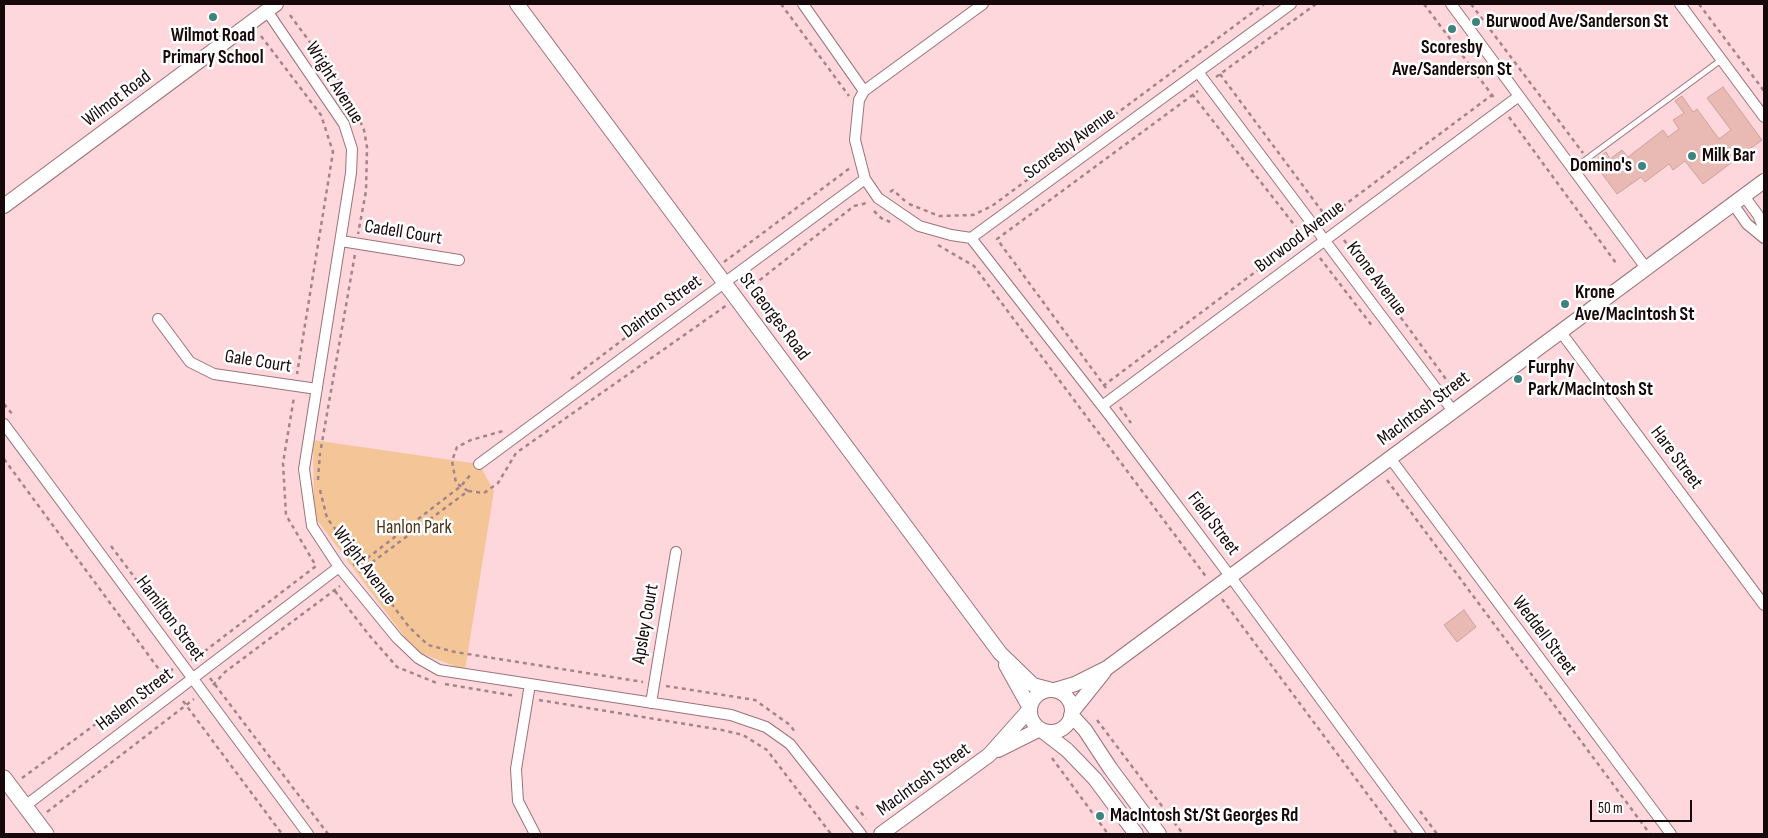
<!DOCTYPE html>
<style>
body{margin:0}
#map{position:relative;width:1768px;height:838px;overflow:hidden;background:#fed7dd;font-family:"Sofia Sans Condensed",sans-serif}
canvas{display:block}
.frame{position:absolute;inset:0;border:5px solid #17080b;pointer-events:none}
.scale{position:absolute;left:1590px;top:800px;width:102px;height:22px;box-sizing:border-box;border:2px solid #17080b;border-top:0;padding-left:6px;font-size:15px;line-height:18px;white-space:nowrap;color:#17080b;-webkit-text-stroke:4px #fff;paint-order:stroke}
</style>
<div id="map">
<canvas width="1768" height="838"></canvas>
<div class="frame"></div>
<div class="scale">50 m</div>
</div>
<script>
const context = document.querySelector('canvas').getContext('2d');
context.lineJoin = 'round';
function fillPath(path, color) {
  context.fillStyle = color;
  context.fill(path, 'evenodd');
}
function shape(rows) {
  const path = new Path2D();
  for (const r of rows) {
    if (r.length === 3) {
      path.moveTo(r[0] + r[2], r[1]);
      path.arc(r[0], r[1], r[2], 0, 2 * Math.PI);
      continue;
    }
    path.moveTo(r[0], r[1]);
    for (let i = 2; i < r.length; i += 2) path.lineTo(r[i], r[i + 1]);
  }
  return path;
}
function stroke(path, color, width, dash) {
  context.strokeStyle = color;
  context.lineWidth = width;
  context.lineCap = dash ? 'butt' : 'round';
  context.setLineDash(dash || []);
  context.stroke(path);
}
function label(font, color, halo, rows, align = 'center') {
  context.font = font + ' "Sofia Sans Condensed",sans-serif';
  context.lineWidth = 5;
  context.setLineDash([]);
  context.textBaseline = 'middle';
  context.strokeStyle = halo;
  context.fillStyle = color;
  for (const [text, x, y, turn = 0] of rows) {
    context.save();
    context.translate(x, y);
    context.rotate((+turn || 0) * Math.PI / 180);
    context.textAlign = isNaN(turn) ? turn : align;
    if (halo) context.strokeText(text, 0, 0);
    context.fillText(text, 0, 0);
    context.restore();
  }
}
const green = shape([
 [313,440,479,464,494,491,465,670,415,651,314,516]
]);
const building = shape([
 [1723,87,1762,140,1703,184,1685,161,1673,170,1669,164,1645,182,1641,177,1617,194,1597,167,1598,158,1606,152,1610,159,1622,150,1628,157,1663,130,1668,137,1679,129,1673,120,1684,113,1675,101,1682,96,1693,112,1697,109,1719,139,1731,130,1707,98,1723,87],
 [1464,610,1476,627,1457,642,1444,625,1464,610]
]);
const path = shape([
 [781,4,849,96],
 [1424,4,1495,99],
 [1471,4,1583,153],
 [1699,4,1764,91],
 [290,15,348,94,364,130,367,147,366,191,358,234],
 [261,36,321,115,333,152,297,374],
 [1220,74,1327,218],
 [1216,77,1316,4],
 [1192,94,1303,236],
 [1509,117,1616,263],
 [890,192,893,190,905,201],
 [909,204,939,216,973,215,992,206,1264,4],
 [874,211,881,218,890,222],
 [1323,221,1492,95],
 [1344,240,1451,386],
 [938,245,974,266,1207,578],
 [1320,258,1373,327],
 [724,262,850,168],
 [747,290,854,206,867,203],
 [571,379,704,278],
 [1103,386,1306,234],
 [1106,388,997,239,1198,91],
 [4,404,13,415],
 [1120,407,1131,423],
 [321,448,355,254],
 [4,459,169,683],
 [318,480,320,453],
 [1387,480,1650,834],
 [320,490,327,518,409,627,428,645,455,652,643,682],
 [468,491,456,483,452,461,457,447,471,440,503,431],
 [111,546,194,657],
 [353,565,361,563,461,486,472,473],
 [359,572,468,491,484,493,498,483,516,453,727,305],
 [335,591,369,635,397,667,437,683],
 [1222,599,1397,834],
 [191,660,201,654,316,566,286,515,283,463,294,397],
 [210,678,328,834],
 [445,684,516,696],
 [213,685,225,672,340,586],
 [666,686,755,700,790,725,795,732],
 [539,700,722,730,743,735,767,750,831,834],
 [183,701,282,834],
 [1097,720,1183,834],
 [1052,758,1108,834],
 [22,778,163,675,173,669],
 [856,806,866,819],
 [1420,811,1437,834],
 [47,812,194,699]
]);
const service = shape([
 [1573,169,1721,60]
]);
const minor = shape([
 [803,4,864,91,859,100,855,140,865,179,878,198,919,226,951,235,971,238,1291,4],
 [1451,4,1646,268],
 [1680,4,1764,117],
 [267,11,344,124,352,149,351,173,304,469,312,526,339,567,397,638,418,658,439,670,731,715,766,727,790,744,861,834],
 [1198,72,1453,411],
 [864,91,983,4],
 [1744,196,1758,215,1764,229],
 [1733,204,1747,224,1764,238],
 [971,238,1110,416,1230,576,1420,834],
 [341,241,459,260],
 [158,319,190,362,214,374,317,389],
 [1560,331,1764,605],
 [1102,406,1519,96],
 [4,424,308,834],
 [1390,458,1671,834],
 [479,464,865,179],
 [530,684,516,769,518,801,535,834],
 [651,703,676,552],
 [25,806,339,567]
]);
const tertiary = shape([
 [517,4,1000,653,1033,685,1052,690],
 [4,206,276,4],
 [1006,665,1030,708],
 [1051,711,21],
 [1055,690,1075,684,1107,668,1764,181],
 [1072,712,1104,672],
 [1071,715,1085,730,1110,768,1159,834],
 [1041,730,1067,750,1095,779,1136,834],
 [998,750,1040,729],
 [881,834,989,755,1030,709]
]);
const secondary = shape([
 [4,778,46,834]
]);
const markers = [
 [213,17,5,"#3e847e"],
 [1476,22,5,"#3e847e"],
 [1452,29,5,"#3e847e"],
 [1692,156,5,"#3e847e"],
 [1642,166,5,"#3e847e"],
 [1565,304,5,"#3e847e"],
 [1518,379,5,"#3e847e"],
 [1100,816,5,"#3e847e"]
];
const poiNames = [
 ["Burwood Ave/Sanderson St",1486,22],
 ["Wilmot Road",213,36,"center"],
 ["Primary School",213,58,"center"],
 ["Scoresby",1452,48,"center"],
 ["Ave/Sanderson St",1452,70,"center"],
 ["Milk Bar",1702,156],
 ["Domino's",1632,166,"right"],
 ["Krone",1575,293],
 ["Ave/MacIntosh St",1575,315],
 ["Furphy",1528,368],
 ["Park/MacIntosh St",1528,390],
 ["MacIntosh St/St Georges Rd",1110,816]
];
const streetNames = [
 ["Wright Avenue",334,83,58],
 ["Wilmot Road",117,99,-37],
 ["Scoresby Avenue",1070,144,-36],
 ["Cadell Court",403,233,9],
 ["Burwood Avenue",1300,237,-37],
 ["Krone Avenue",1376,279,53],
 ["Dainton Street",662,307,-36],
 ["St Georges Road",774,317,53],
 ["Gale Court",258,362,9],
 ["MacIntosh Street",1424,409,-37],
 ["Hare Street",1676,458,53],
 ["Field Street",1213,524,53],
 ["Wright Avenue",364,566,53],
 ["Hamilton Street",170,619,53],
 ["Apsley Court",646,624,-80],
 ["Weddell Street",1544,636,53],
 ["Haslem Street",135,700,-37],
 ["MacIntosh Street",924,780,-36]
];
const parkNames = [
 ["Hanlon Park",414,528]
];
fillPath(green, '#f4c697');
fillPath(building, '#e9bab4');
stroke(building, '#cfa19b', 1);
stroke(service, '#9d7279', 7);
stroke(minor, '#9d7279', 12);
stroke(tertiary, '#9d7279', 16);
stroke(secondary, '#9d7279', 17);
stroke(path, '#a28489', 2.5, [4, 4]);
stroke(service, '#fff', 5);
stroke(minor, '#fff', 10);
stroke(tertiary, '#fff', 14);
stroke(secondary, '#fff', 15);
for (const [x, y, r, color] of markers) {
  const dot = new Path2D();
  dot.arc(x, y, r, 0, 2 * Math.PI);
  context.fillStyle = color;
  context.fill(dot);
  stroke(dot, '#fff', 2);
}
label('bold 19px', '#17080b', '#fff', poiNames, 'left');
label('19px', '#17080b', '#fff', streetNames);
label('19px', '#4a3216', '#fff', parkNames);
</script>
